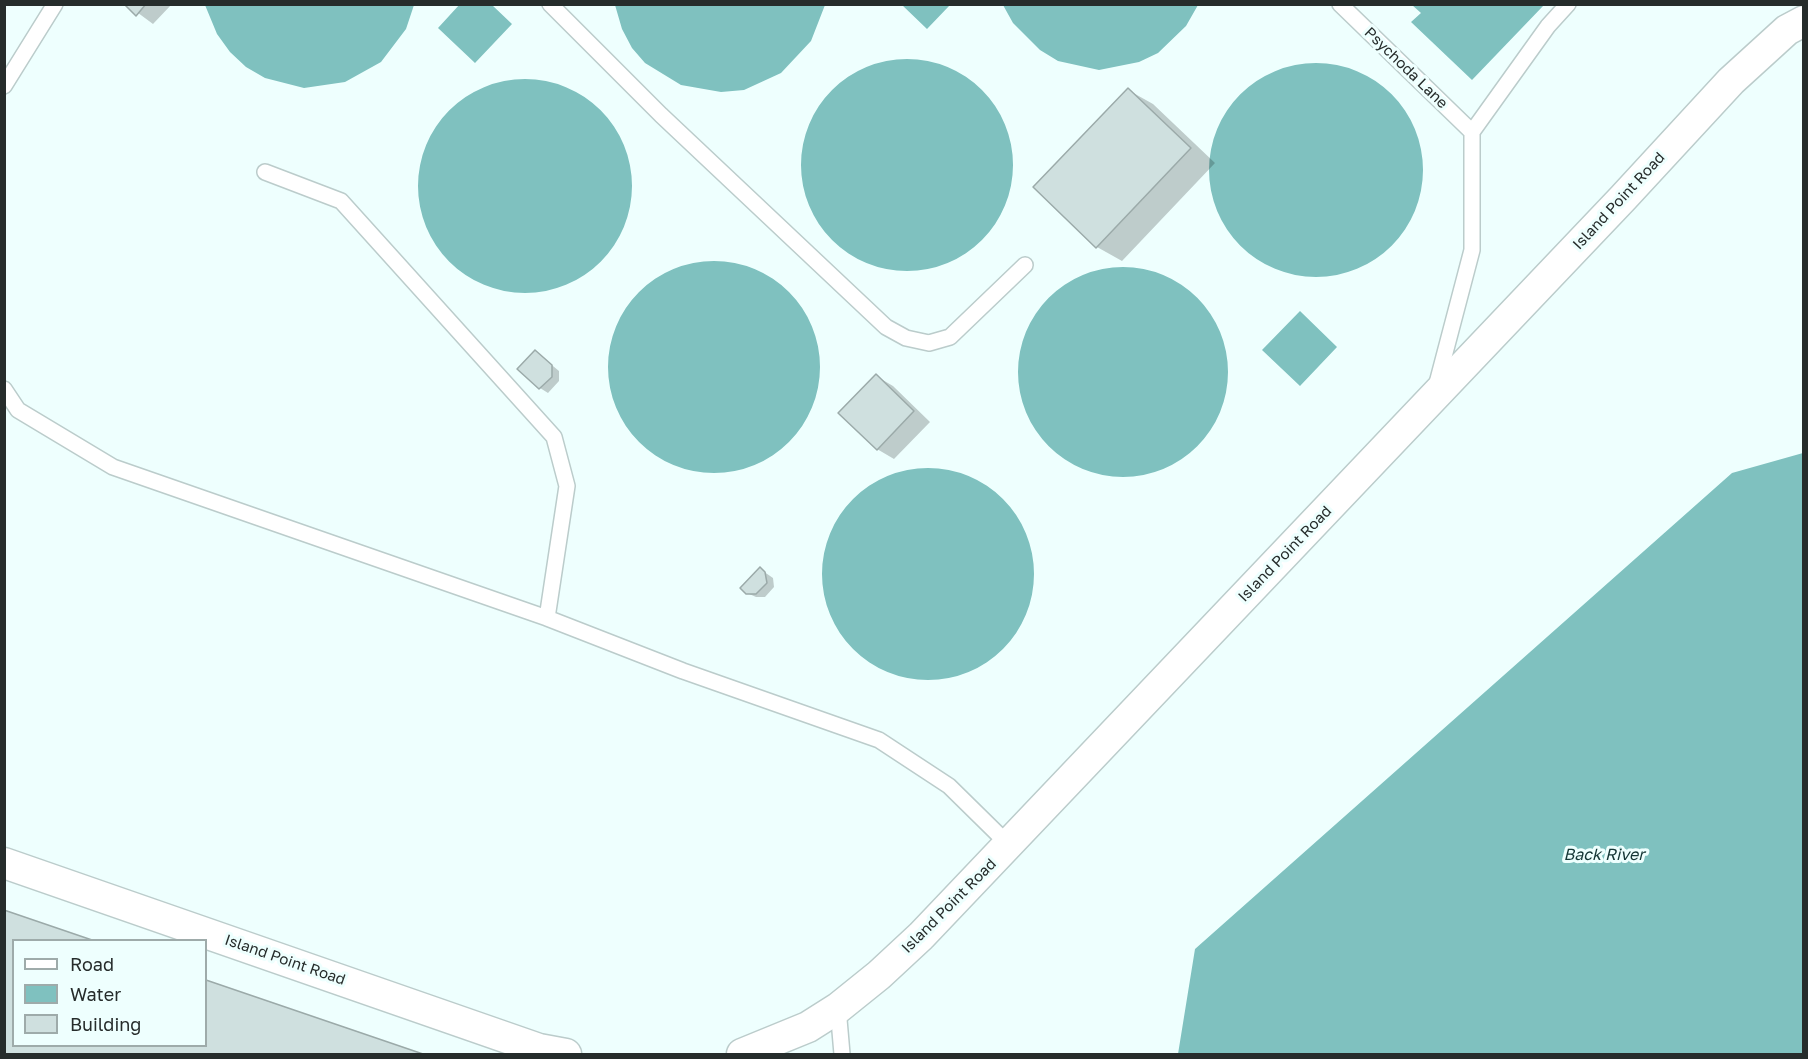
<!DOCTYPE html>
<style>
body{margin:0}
#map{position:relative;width:1808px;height:1059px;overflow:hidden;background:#eefffe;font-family:"Golos Text",sans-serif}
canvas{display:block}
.frame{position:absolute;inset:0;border:6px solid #262c2b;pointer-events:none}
.legend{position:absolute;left:12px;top:939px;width:195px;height:108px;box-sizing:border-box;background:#eefffe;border:2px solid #9eabaa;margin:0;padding:8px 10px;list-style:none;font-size:18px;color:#262c2b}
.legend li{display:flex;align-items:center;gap:12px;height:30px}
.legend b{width:30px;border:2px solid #9eabaa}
</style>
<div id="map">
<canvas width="1808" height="1059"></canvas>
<div class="frame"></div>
<ul class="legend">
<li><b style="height:8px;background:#fff"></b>Road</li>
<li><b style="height:16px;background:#7fc1bf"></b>Water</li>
<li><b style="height:16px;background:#cfe0df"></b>Building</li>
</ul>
</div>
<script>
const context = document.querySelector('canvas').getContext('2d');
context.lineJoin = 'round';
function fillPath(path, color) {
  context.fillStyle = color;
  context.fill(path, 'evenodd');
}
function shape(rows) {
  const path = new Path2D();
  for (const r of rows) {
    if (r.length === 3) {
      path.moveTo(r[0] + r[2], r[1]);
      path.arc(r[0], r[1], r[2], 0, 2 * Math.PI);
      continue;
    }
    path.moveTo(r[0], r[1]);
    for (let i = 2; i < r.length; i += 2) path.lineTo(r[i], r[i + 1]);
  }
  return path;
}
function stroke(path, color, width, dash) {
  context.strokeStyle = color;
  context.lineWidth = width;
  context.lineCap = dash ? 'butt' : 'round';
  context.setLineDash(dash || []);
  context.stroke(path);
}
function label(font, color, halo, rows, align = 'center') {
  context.font = font + ' "Golos Text",sans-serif';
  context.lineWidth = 6;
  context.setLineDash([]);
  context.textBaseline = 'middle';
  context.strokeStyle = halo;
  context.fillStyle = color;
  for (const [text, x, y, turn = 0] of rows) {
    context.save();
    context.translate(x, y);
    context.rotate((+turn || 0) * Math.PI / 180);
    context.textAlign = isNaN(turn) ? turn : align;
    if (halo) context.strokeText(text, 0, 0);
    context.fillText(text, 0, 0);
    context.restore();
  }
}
const water = shape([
 [460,4,492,5,512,24,475,63,438,28],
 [205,5,205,4,414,5,406,29,381,62,345,82,304,88,265,78,246,67,230,52,217,34],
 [615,5,615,4,825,5,811,41,781,73,744,90,721,92,681,85,645,63,632,48,622,29],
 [902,5,950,5,927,29],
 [1003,5,1198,5,1186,26,1158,53,1139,62,1099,70,1058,61,1040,50,1013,23],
 [1412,5,1544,5,1472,80,1411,22,1421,13],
 [907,165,106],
 [1316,170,107],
 [525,186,107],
 [714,367,106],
 [1123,372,105],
 [1300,311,1337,347,1300,386,1262,350],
 [1803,453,1803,1054,1178,1054,1195,949,1732,473],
 [928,574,106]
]);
const shadow = shape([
 [126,4,172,4,153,24],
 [1128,90,1153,104,1215,163,1122,261,1097,247],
 [536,352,559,371,559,381,548,393,540,388],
 [876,376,893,386,930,422,894,459,877,449],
 [760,569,773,578,774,587,765,597,756,597,747,593],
 [4,912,88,940,14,940,14,1046,206,1046,206,981,419,1054,4,1054]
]);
const building = shape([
 [124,4,146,4,136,16,124,4],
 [1128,88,1191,148,1096,248,1033,187,1128,88],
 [535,350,552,365,552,377,539,389,517,369,535,350],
 [876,374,914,411,877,450,838,413,876,374],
 [760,567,765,572,767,583,756,594,746,594,740,588,760,567],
 [4,910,92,940,14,940,14,1046,206,1046,206,980,423,1054,4,1054,4,910]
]);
const service = shape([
 [550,4,661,115,886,327,906,338,929,343,950,337,1025,265],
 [1340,4,1472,132],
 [4,86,55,4],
 [265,172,341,201,554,437,567,486,547,618,683,671,879,740,949,786,1009,845],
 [1436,387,1472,250,1472,132,1548,26,1568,4],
 [4,389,18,410,113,467,547,618],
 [838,1008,842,1054]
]);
const minor = shape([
 [4,863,539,1049,566,1054],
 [742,1054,808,1027,838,1008,879,975,921,936,1623,198,1731,81,1787,30,1804,21]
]);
const streetNames = [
 ["Psychoda Lane",1406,68,44],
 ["Island Point Road",1619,201,-47],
 ["Island Point Road",1285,554,-46],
 ["Island Point Road",949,906,-45],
 ["Island Point Road",285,960,19]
];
const waterNames = [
 ["Back River",1604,855]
];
fillPath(water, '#7fc1bf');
fillPath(shadow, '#0003');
fillPath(building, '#cfe0df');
stroke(building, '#9baaa9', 1.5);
stroke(service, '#bbcccb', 18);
stroke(minor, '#bbcccb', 33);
stroke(service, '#fff', 15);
stroke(minor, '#fff', 30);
label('15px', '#262c2b', '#eefffe', streetNames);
label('italic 16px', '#143635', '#eefffe', waterNames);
</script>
